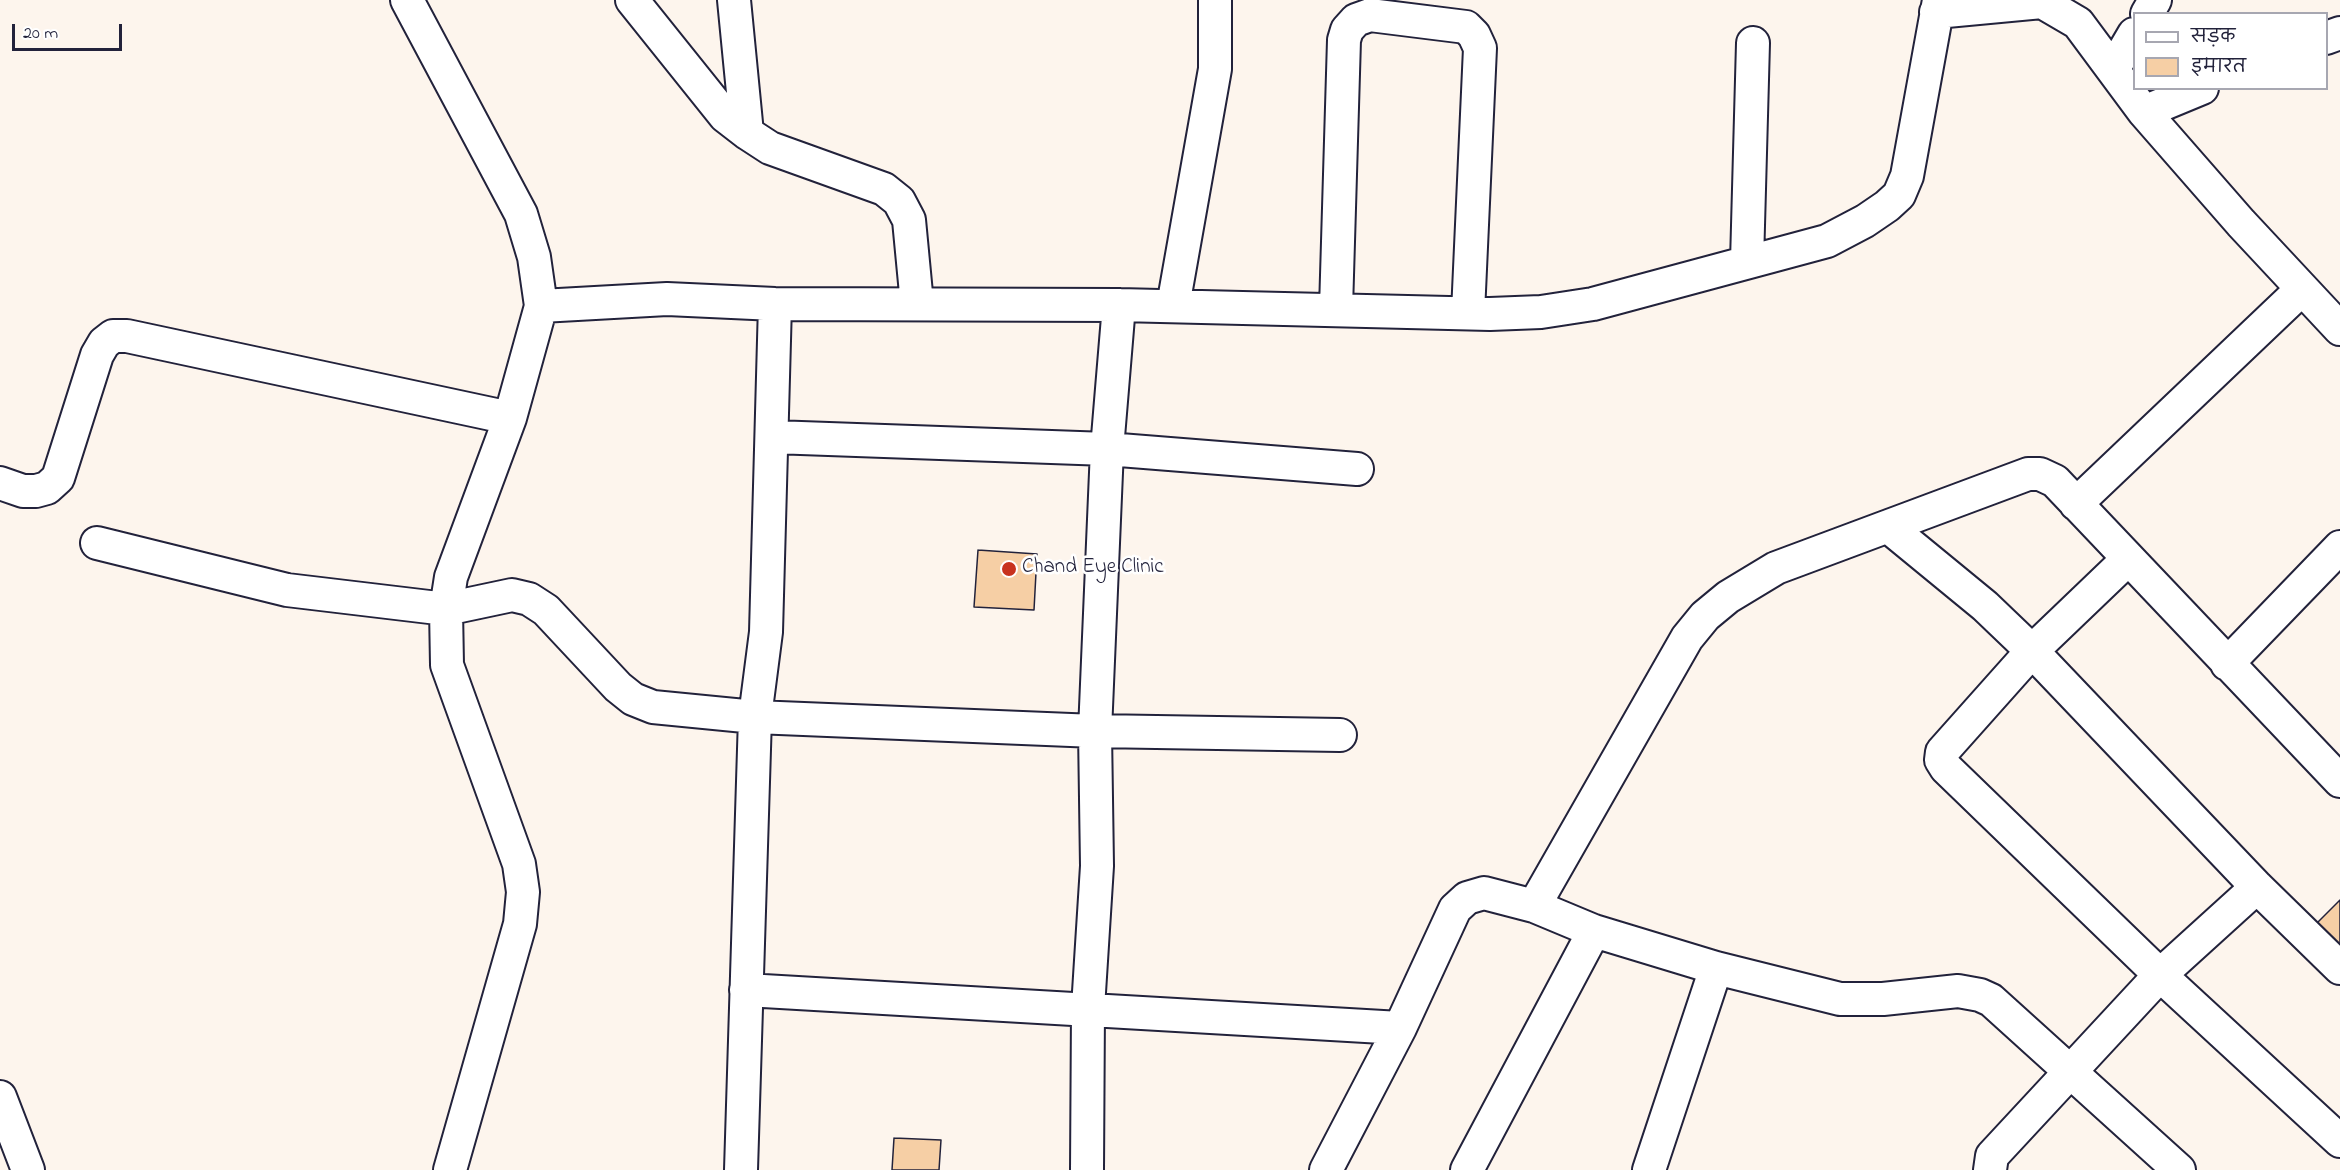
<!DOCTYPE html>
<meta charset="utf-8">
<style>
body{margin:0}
#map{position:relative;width:2340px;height:1170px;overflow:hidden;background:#fdf5ed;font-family:"Indie Flower","Playpen Sans Deva",sans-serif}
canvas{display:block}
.legend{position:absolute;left:2133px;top:12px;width:195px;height:78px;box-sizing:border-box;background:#fff;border:2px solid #a7a7b1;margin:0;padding:8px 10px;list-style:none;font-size:18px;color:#22223b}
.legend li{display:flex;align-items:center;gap:12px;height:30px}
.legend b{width:30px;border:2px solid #a7a7b1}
.scale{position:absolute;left:12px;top:24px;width:110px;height:27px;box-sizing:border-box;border:3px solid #22223b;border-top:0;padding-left:8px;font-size:18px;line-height:21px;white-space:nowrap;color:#22223b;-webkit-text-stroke:4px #fff;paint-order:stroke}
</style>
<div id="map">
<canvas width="2340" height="1170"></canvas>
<ul class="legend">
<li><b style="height:8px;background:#fff"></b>सड़क</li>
<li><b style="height:16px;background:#f6cfa5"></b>इमारत</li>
</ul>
<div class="scale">20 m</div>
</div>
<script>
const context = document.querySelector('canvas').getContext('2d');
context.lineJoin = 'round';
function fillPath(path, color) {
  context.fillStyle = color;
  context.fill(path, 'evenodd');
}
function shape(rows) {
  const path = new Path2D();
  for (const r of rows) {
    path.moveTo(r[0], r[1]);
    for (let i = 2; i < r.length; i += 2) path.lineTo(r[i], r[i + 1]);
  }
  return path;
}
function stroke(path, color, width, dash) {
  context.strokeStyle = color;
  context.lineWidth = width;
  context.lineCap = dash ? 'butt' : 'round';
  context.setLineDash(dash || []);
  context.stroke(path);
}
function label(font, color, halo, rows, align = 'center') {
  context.font = font + ' "Indie Flower",sans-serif';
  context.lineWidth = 5;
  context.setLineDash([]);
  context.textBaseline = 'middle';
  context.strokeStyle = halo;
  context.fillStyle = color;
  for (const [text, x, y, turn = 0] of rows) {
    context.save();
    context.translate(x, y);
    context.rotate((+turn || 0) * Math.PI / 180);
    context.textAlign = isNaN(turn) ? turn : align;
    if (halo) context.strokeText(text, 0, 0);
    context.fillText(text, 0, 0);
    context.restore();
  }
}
const building = shape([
 [978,550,1037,554,1034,610,974,607,978,550],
 [2340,900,2340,963,2309,931,2340,900],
 [894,1138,941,1140,939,1170,892,1170,894,1138]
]);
const minor = shape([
 [407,0,521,214,534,257,541,306,510,418,451,577,446,609,447,665,519,864,523,892,520,924,450,1170],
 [632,0,725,116,747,133,770,148,884,189,899,201,909,220,917,304],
 [734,0,747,133],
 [1936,12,2042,2,2078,23,2144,112,2241,223,2340,329],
 [2147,14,2155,0],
 [2326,38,2340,33],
 [2114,68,2134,34],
 [2144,112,2202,88],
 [1747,262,1753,43],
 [541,306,667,299,775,304,1119,305,1490,314,1541,312,1593,304,1827,241,1865,221,1887,206,1899,195,1907,176,1939,0],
 [1173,306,1215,69,1215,0],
 [1336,309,1344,40,1347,30,1356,20,1370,15,1466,27,1474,35,1480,48,1468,313],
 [773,437,1107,449,1357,469],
 [0,483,23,491,36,491,47,488,58,478,97,355,104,343,113,336,127,336,510,418],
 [2076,504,2302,289],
 [1890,528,1985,606,2032,651,2257,887,2340,968],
 [97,543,287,590,446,609,512,595,529,599,546,610,618,687,633,699,653,707,755,717,1095,731,1340,735],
 [2128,559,2032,651,1942,752,1941,760,1946,768,2160,975,2340,1141],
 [2227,664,2340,547],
 [1534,906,1687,638,1705,616,1728,597,1776,568,2028,474,2040,474,2055,481,2340,781],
 [746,990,1400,1028],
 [0,1097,28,1170],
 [741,1170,755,717,766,632,775,304],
 [1087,1170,1088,1008,1097,866,1095,731,1107,449,1119,305],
 [1326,1170,1400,1028,1455,909,1467,898,1484,893,1534,906,1594,931,1716,968,1840,999,1883,999,1958,991,1980,995,1991,1000,2179,1170],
 [1467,1170,1594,931],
 [1649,1170,1716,968],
 [1990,1170,1992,1156,2160,975,2257,887]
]);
const markers = [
 [1009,569,8,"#c8321e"]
];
const poiNames = [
 ["Chand Eye Clinic",1022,569]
];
fillPath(building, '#f6cfa5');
stroke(building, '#22223b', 1.5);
stroke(minor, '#22223b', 36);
stroke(minor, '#fff', 32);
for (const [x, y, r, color] of markers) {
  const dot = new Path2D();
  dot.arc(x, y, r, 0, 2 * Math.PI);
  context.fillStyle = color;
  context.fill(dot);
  stroke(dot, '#fff', 2);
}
label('21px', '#22223b', '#fff', poiNames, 'left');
</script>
